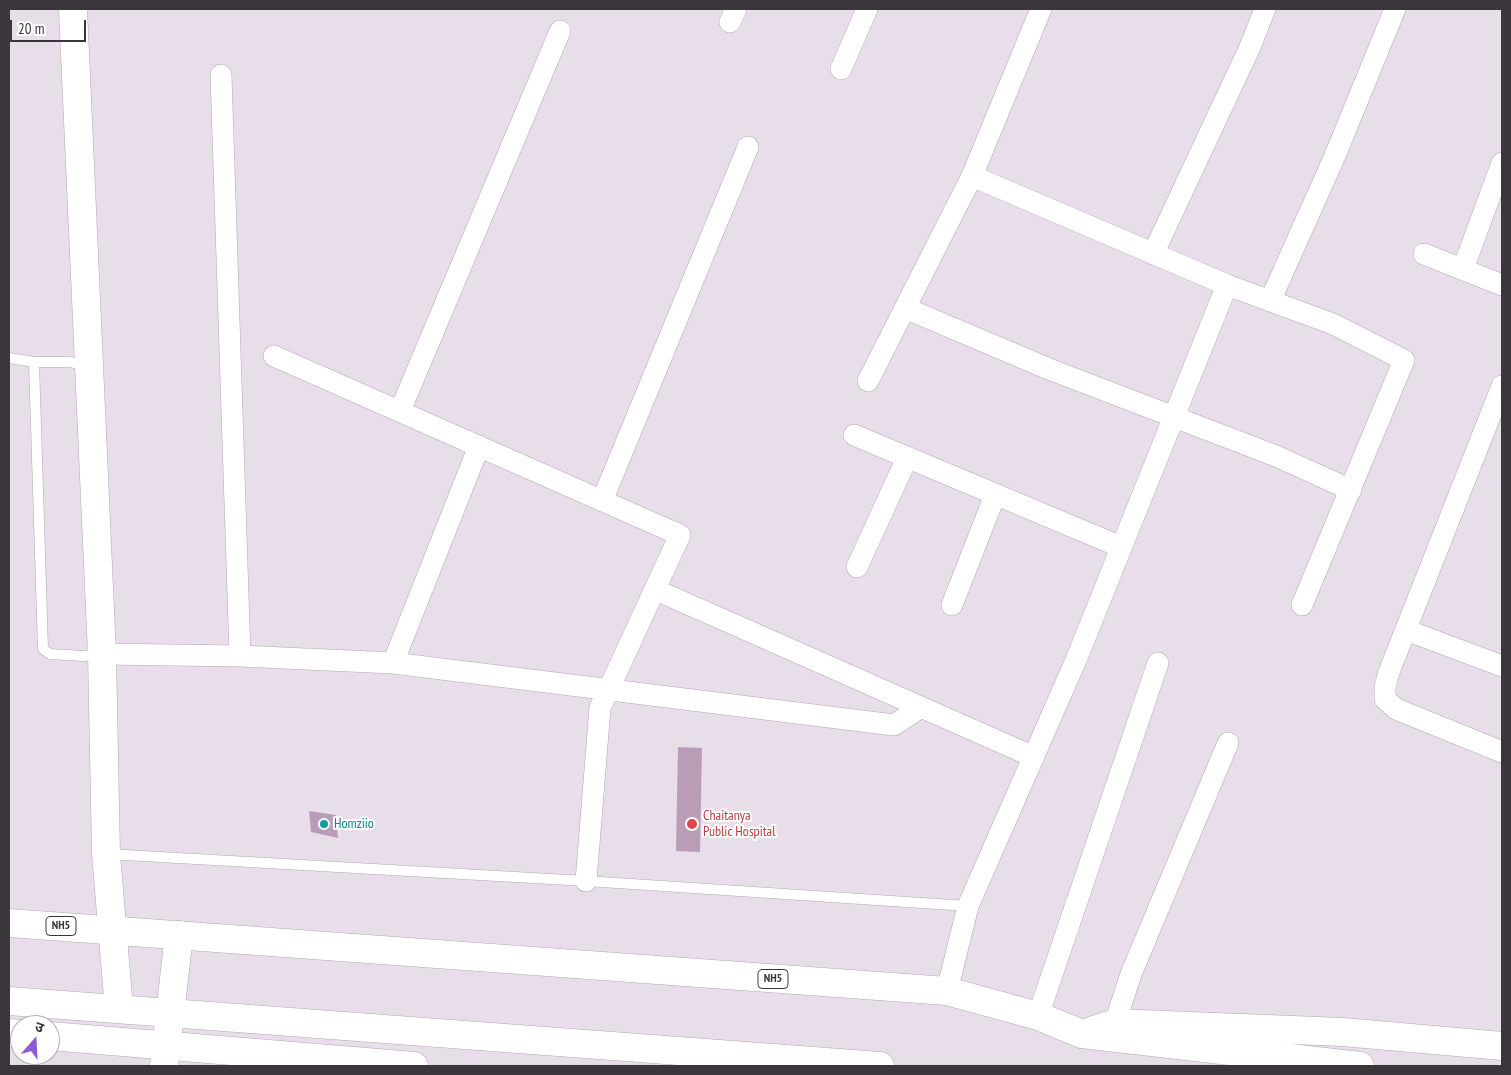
<!DOCTYPE html>
<meta charset="utf-8">
<style>
body{margin:0}
#map{position:relative;width:1511px;height:1075px;overflow:hidden;background:#e8dee9;font-family:"PT Sans Narrow","Noto Sans Devanagari",sans-serif}
canvas{display:block}
.frame{position:absolute;inset:0;border:10px solid #3b363b;pointer-events:none}
.north{position:absolute;left:10px;top:1015px;width:50px;height:50px;box-sizing:border-box;background:#fff;border:1px solid #b1afb1;border-radius:50%;rotate:19deg;font-size:14px;font-weight:700;line-height:20px;text-align:center;color:#3b363b}
.north::after{content:'';display:block;margin:auto;width:18px;height:22px;background:#8a5cd6;clip-path:polygon(50% 0,100% 100%,50% 72%,0 100%)}
.scale{position:absolute;left:10px;top:20px;width:76px;height:22px;box-sizing:border-box;border:2px solid #3b363b;border-top:0;padding-left:6px;font-size:15px;line-height:18px;white-space:nowrap;color:#3b363b;-webkit-text-stroke:4px #fff;paint-order:stroke}
</style>
<div id="map">
<canvas width="1511" height="1075"></canvas>
<div class="frame"></div>
<div class="north">उ</div>
<div class="scale">20 m</div>
</div>
<script>
const context = document.querySelector('canvas').getContext('2d');
context.lineJoin = 'round';
function fillPath(path, color) {
  context.fillStyle = color;
  context.fill(path, 'evenodd');
}
function shape(rows) {
  const path = new Path2D();
  for (const r of rows) {
    path.moveTo(r[0], r[1]);
    for (let i = 2; i < r.length; i += 2) path.lineTo(r[i], r[i + 1]);
  }
  return path;
}
function stroke(path, color, width, dash) {
  context.strokeStyle = color;
  context.lineWidth = width;
  context.lineCap = dash ? 'butt' : 'round';
  context.setLineDash(dash || []);
  context.stroke(path);
}
function label(font, color, halo, rows, align = 'center') {
  context.font = font + ' "PT Sans Narrow",sans-serif';
  context.lineWidth = 4;
  context.setLineDash([]);
  context.textBaseline = 'middle';
  context.strokeStyle = halo;
  context.fillStyle = color;
  for (const [text, x, y, turn = 0] of rows) {
    context.save();
    context.translate(x, y);
    context.rotate((+turn || 0) * Math.PI / 180);
    context.textAlign = isNaN(turn) ? turn : align;
    if (halo) context.strokeText(text, 0, 0);
    context.fillText(text, 0, 0);
    context.restore();
  }
}
const building = shape([
 [678,747,702,748,700,852,676,851],
 [309,811,336,815,338,838,311,832]
]);
const lane = shape([
 [9,358,34,362],
 [87,365,69,362,34,362,43,649,50,654,83,656,101,654],
 [107,854,586,881,968,906]
]);
const street = shape([
 [730,22,736,9],
 [841,69,867,9],
 [1153,254,1250,47,1265,9],
 [1424,254,1502,285],
 [1463,269,1502,163],
 [1227,285,1333,324,1404,360,1302,605],
 [1270,301,1334,158,1395,9],
 [905,308,1049,369,1276,456,1351,490],
 [274,356,680,535,600,708,586,881],
 [868,381,972,176,1041,9],
 [1502,386,1389,672,1385,687,1385,699,1396,709,1502,752],
 [400,411,560,31],
 [854,435,1121,547],
 [602,501,748,147],
 [857,567,907,458],
 [656,590,1034,757],
 [952,605,995,495],
 [1406,630,1502,666],
 [102,654,240,656,221,75],
 [240,656,393,663,894,725,921,707],
 [393,663,479,446],
 [947,991,968,906,1076,660,1227,285,972,176],
 [1038,1016,1158,663],
 [1115,1023,1131,974,1228,743]
]);
const secondary = shape([
 [73,9,102,654,106,854,119,1009],
 [9,1033,20,1034],
 [1082,1034,1115,1023,1343,1032,1502,1046],
 [50,1036,414,1066],
 [164,1066,179,935]
]);
const highway = shape([
 [9,923,947,991,1038,1016,1082,1034,1360,1066],
 [9,1001,880,1066]
]);
const markers = [
 [324,824,5,"#0f9aa8"],
 [692,824,6,"#e0444e"]
];
const shields = [
 [61,926,30],
 [773,979,30]
];
const shieldNames = [
 ["NH5",61,926],
 ["NH5",773,979]
];
const healthNames = [
 ["Chaitanya",703,816],
 ["Public Hospital",703,832]
];
const cultureNames = [
 ["Homziio",334,824]
];
fillPath(building, '#b99db8');
stroke(lane, '#b2a8b3', 11);
stroke(street, '#b2a8b3', 22);
stroke(secondary, '#b2a8b3', 29);
stroke(highway, '#b2a8b3', 29);
stroke(lane, '#fff', 10);
stroke(street, '#fff', 21);
stroke(secondary, '#fff', 28);
stroke(highway, '#fff', 28);
for (const [x, y, r, color] of markers) {
  const dot = new Path2D();
  dot.arc(x, y, r, 0, 2 * Math.PI);
  context.fillStyle = color;
  context.fill(dot);
  stroke(dot, '#fff', 2);
}
for (const [x, y, w] of shields) {
  const box = new Path2D();
  box.roundRect(x - w / 2, y - 9.5, w, 19, 4);
  context.fillStyle = '#fff';
  context.fill(box);
  stroke(box, '#3b363b', 1);
}
label('bold 12px', '#3b363b', null, shieldNames);
label('14px', '#be3a42', '#fff', healthNames, 'left');
label('14px', '#0d838f', '#fff', cultureNames, 'left');
</script>
